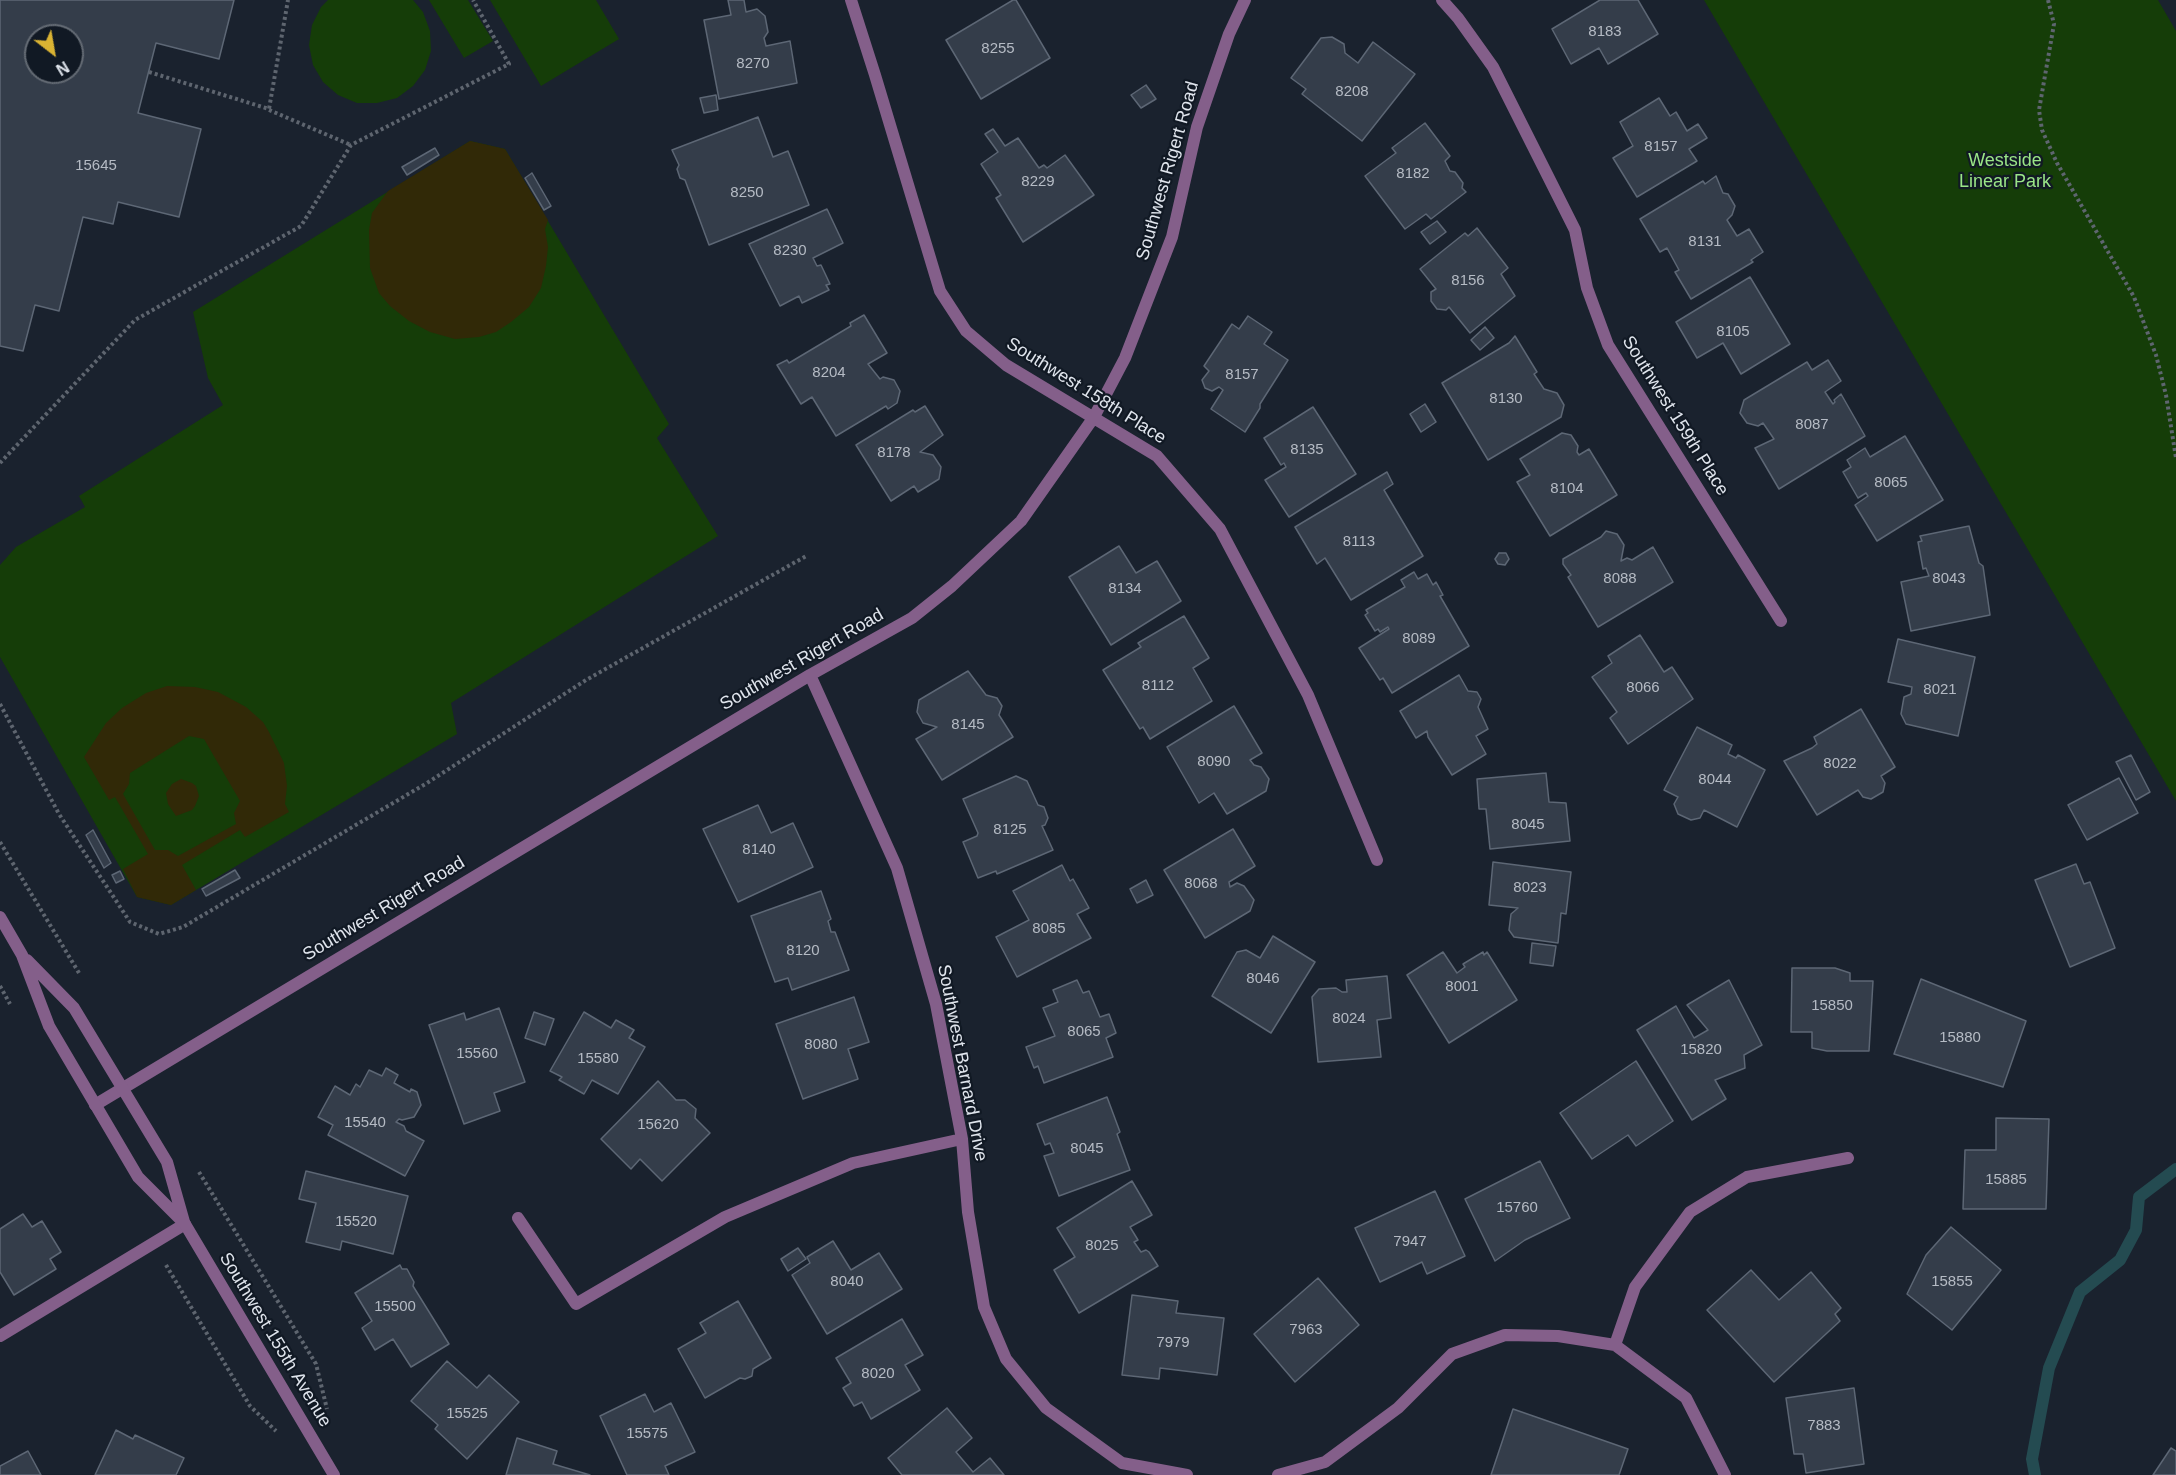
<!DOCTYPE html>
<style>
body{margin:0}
#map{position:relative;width:2176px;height:1475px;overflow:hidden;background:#1a222e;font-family:Helvetica,sans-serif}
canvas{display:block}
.north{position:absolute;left:24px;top:24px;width:60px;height:60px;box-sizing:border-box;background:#111924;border:2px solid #646b74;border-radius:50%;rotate:149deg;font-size:16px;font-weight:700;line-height:24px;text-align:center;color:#e0e5ed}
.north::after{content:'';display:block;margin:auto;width:21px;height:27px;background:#dab333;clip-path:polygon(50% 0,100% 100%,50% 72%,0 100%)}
</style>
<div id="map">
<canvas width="2176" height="1475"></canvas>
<div class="north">N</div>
</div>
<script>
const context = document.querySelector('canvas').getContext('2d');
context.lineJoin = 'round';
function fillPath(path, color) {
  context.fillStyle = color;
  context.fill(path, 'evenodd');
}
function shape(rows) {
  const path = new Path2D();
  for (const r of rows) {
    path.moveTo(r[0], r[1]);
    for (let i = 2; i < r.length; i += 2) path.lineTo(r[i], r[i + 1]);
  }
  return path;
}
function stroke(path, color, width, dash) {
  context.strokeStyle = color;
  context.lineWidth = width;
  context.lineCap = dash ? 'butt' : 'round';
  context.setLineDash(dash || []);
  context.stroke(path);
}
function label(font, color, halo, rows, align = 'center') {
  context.font = font + ' Helvetica,sans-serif';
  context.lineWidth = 4.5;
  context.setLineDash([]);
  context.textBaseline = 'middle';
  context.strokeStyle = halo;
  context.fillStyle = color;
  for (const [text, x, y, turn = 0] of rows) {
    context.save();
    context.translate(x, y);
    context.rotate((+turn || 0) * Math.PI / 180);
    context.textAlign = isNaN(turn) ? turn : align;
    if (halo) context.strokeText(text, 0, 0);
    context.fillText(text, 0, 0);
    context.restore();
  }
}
const green = shape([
 [328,0,413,0,423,12,430,31,431,51,425,70,413,86,397,98,377,103,357,103,338,95,323,82,313,65,309,45,312,25,321,7],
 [429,0,468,0,493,41,464,58],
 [490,0,596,0,619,39,541,86],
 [1704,0,2158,0,2176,31,2176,801],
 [470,141,505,149,669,424,657,438,718,536,451,703,457,734,171,905,137,897,0,657,0,565,16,547,85,507,79,496,223,405,208,378,193,312]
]);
const sand = shape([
 [470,141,505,149,548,220,545,229,548,247,546,266,541,288,529,307,511,322,496,332,479,337,455,339,430,332,409,321,390,306,379,293,370,268,369,230,372,213,388,191],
 [167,686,195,687,218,692,246,707,263,722,269,732,284,763,287,786,285,804,289,812,245,837,240,830,182,865,196,890,171,905,137,897,123,869,148,854,115,797,109,800,84,757,106,723,122,708,146,693],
 [189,736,204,739,240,801,234,813,236,824,178,856,168,850,155,850,123,794,129,784,130,773],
 [181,779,192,783,196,786,199,796,195,806,192,810,176,816,168,804,166,793,172,784]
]);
const stream = shape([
 [2035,1475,2032,1459,2049,1368,2080,1292,2120,1260,2136,1230,2139,1197,2176,1169]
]);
const building = shape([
 [0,0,234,0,219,59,156,43,138,113,201,129,179,217,118,202,113,224,83,217,59,311,35,305,23,351,0,346,0,0],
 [36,36,72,36,72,72,36,72,36,36],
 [728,0,744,0,746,12,757,9,765,16,768,32,764,38,766,46,790,41,797,83,719,99,704,20,731,15,728,0],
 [1013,0,1016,0,1050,58,981,99,946,40,1013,0],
 [1600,0,1638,0,1658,34,1608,64,1599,48,1571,64,1552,29,1600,0],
 [1332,37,1344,44,1345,53,1358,63,1373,42,1415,74,1362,141,1302,94,1306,89,1291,78,1321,38,1332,37],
 [1146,85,1156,99,1141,108,1131,95,1146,85],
 [716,95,718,110,704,113,700,98,716,95],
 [1659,98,1670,116,1676,112,1687,131,1698,124,1707,138,1689,149,1697,161,1637,197,1613,158,1633,146,1620,122,1659,98],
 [758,117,773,157,788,151,809,205,709,245,685,180,680,178,677,169,679,165,672,150,758,117],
 [1425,123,1450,156,1445,161,1450,171,1455,172,1463,183,1462,188,1466,192,1431,219,1426,214,1405,229,1365,176,1396,153,1392,148,1425,123],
 [993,129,1005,146,1018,138,1039,168,1044,165,1047,168,1065,155,1094,195,1023,242,996,198,1001,195,981,164,998,152,985,134,993,129],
 [435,148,439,155,407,175,402,167,435,148],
 [532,173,551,206,544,210,525,178,532,173],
 [1716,176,1723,193,1728,194,1735,206,1732,215,1727,220,1737,236,1749,229,1763,252,1751,260,1753,262,1691,299,1675,272,1679,270,1667,248,1660,252,1640,219,1703,181,1705,184,1716,176],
 [827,209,843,243,813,258,817,266,821,265,830,284,826,285,829,290,802,303,799,296,780,306,749,244,827,209],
 [1437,221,1446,232,1430,244,1421,232,1437,221],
 [1477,228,1508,268,1501,274,1515,296,1470,333,1449,307,1446,310,1437,309,1431,301,1431,292,1436,289,1420,269,1465,233,1468,236,1477,228],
 [1750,277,1790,344,1741,374,1723,343,1697,358,1676,322,1750,277],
 [864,315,887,353,868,364,880,379,883,377,894,380,900,391,897,403,888,409,886,406,836,436,812,397,801,404,777,365,787,360,789,363,851,326,850,323,864,315],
 [1248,316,1272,332,1264,344,1288,360,1260,404,1260,408,1245,432,1211,409,1223,390,1219,387,1212,391,1205,388,1202,380,1209,371,1204,366,1232,324,1239,329,1248,316],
 [1485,327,1494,338,1480,350,1471,340,1485,327],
 [1515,336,1537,372,1534,374,1544,389,1557,393,1564,405,1561,417,1488,460,1442,383,1509,343,1515,336],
 [1828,360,1841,381,1825,392,1833,404,1835,402,1834,400,1841,394,1865,436,1779,489,1755,448,1774,439,1763,423,1758,426,1747,423,1740,413,1744,400,1807,362,1812,370,1828,360],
 [1425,404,1436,422,1421,432,1410,414,1425,404],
 [925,406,943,435,920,452,933,455,941,467,939,479,918,492,914,486,891,501,856,445,913,410,915,412,925,406],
 [1313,407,1356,474,1289,517,1265,480,1286,467,1284,463,1281,465,1264,438,1313,407],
 [1562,433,1571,435,1578,446,1577,452,1579,455,1589,449,1617,495,1550,536,1517,482,1530,475,1520,459,1562,433],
 [1905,436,1943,500,1877,541,1855,505,1868,496,1866,493,1858,498,1843,472,1851,467,1847,460,1865,448,1870,457,1905,436],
 [1387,472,1393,484,1384,490,1423,556,1351,600,1325,558,1317,564,1295,527,1387,472],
 [1969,526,1979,563,1983,566,1990,615,1911,631,1901,582,1929,576,1926,568,1923,569,1918,542,1922,541,1920,536,1969,526],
 [1606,531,1617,534,1624,545,1621,561,1627,558,1632,560,1653,547,1673,582,1598,627,1568,577,1571,575,1563,564,1563,559,1601,537,1606,531],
 [1119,546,1136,573,1157,561,1181,601,1111,645,1069,577,1119,546],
 [1499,553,1506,553,1509,559,1505,565,1498,564,1495,559,1499,553],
 [1414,572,1418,579,1427,574,1433,585,1436,582,1443,595,1440,596,1469,646,1392,693,1383,678,1380,680,1359,648,1389,629,1388,627,1380,632,1378,629,1375,631,1365,615,1368,613,1366,610,1405,587,1401,580,1414,572],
 [1184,616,1209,658,1193,668,1212,701,1150,739,1143,727,1140,729,1103,670,1141,647,1138,643,1184,616],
 [1640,635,1664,672,1672,667,1693,699,1628,744,1610,718,1617,712,1592,677,1612,663,1608,656,1640,635],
 [1898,639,1975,657,1958,736,1906,724,1901,714,1904,697,1911,694,1912,687,1888,682,1898,639],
 [968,671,986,695,997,698,1002,706,999,715,1013,737,942,780,916,739,937,727,923,723,917,712,919,700,968,671],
 [1459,675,1468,691,1477,692,1481,699,1478,707,1488,729,1476,736,1486,754,1452,775,1428,737,1427,731,1416,738,1400,711,1459,675],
 [1234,706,1262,753,1250,760,1254,765,1261,767,1269,779,1266,791,1227,814,1214,793,1199,803,1167,747,1234,706],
 [1861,709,1895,767,1881,776,1885,783,1883,792,1871,799,1863,797,1858,790,1817,815,1784,761,1812,748,1817,744,1814,737,1861,709],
 [1697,727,1732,745,1728,754,1736,758,1738,755,1765,770,1737,827,1704,810,1700,818,1691,820,1678,814,1674,804,1678,797,1664,790,1697,727],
 [2131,755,2150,792,2136,800,2116,762,2131,755],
 [1546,773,1549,802,1566,803,1570,841,1490,849,1486,809,1479,809,1477,779,1546,773],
 [1016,776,1027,781,1038,805,1044,807,1048,818,1045,825,1042,826,1053,850,997,874,996,871,978,878,963,842,977,836,978,833,963,799,1016,776],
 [2119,778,2138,813,2087,840,2068,805,2119,778],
 [758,805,771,833,793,823,813,867,738,902,703,829,758,805],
 [1233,829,1255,866,1229,882,1230,887,1237,883,1244,886,1254,900,1250,911,1205,938,1164,870,1233,829],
 [93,830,111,863,104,868,86,835,93,830],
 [1493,862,1571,872,1566,914,1561,913,1558,943,1514,937,1509,930,1511,914,1518,908,1489,905,1493,862],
 [2076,864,2084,884,2090,882,2115,948,2070,967,2035,880,2076,864],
 [1062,865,1070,881,1073,879,1089,908,1077,914,1091,938,1017,977,996,937,1029,920,1013,891,1062,865],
 [235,870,240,878,206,896,202,889,235,870],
 [120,871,124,879,116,883,112,875,120,871],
 [1146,880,1153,895,1137,903,1130,889,1146,880],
 [821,891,831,919,828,921,831,932,835,932,849,970,792,990,788,978,775,982,751,916,821,891],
 [1273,936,1315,962,1271,1033,1212,996,1237,952,1246,950,1260,958,1273,936],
 [1532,943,1556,946,1553,966,1530,963,1532,943],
 [1443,952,1457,973,1465,967,1463,964,1483,952,1484,955,1487,952,1517,1000,1449,1043,1407,975,1443,952],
 [1792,968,1835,968,1850,973,1850,981,1873,981,1869,1051,1827,1051,1812,1048,1812,1032,1791,1032,1792,968],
 [1387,976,1391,1018,1377,1020,1381,1057,1318,1062,1312,997,1319,989,1336,988,1342,992,1347,992,1346,980,1387,976],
 [1921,979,2026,1021,2003,1087,1894,1054,1921,979],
 [1077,980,1083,993,1089,991,1100,1017,1109,1014,1116,1033,1106,1038,1113,1057,1044,1083,1038,1066,1034,1068,1026,1047,1055,1036,1043,1008,1058,1002,1053,990,1077,980],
 [1729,980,1762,1045,1744,1055,1745,1068,1715,1080,1726,1099,1692,1120,1637,1030,1676,1006,1694,1038,1708,1030,1687,1005,1729,980],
 [854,997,869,1042,848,1049,858,1079,803,1099,776,1024,854,997],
 [499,1008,525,1082,494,1093,500,1111,464,1124,429,1025,464,1013,466,1020,499,1008],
 [534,1012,554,1019,545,1045,525,1038,534,1012],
 [584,1012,611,1028,616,1020,634,1030,629,1038,645,1047,618,1094,592,1080,584,1094,559,1080,562,1077,550,1071,584,1012],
 [1636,1061,1673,1121,1636,1146,1628,1135,1592,1159,1560,1113,1636,1061],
 [386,1068,398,1075,394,1083,410,1092,411,1089,417,1092,421,1105,414,1117,402,1120,399,1119,396,1122,404,1126,406,1131,424,1141,405,1176,328,1135,333,1125,318,1117,335,1086,350,1095,356,1084,360,1087,369,1070,382,1076,386,1068],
 [658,1081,676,1100,685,1100,696,1109,695,1118,710,1133,662,1181,640,1159,631,1169,601,1139,658,1081],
 [1107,1097,1120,1132,1117,1134,1130,1170,1059,1196,1044,1156,1054,1153,1050,1143,1045,1145,1037,1124,1107,1097],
 [1996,1118,2049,1119,2046,1209,1963,1209,1965,1150,1996,1150,1996,1118],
 [1540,1161,1570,1218,1525,1240,1495,1261,1465,1199,1540,1161],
 [306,1171,408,1196,393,1254,342,1241,340,1250,306,1242,316,1203,299,1199,306,1171],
 [1132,1181,1152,1215,1130,1227,1138,1240,1134,1242,1141,1252,1146,1250,1149,1252,1158,1266,1079,1313,1054,1270,1075,1257,1057,1228,1132,1181],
 [1435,1191,1465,1256,1427,1274,1422,1262,1380,1282,1355,1228,1435,1191],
 [23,1214,32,1227,42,1221,61,1252,50,1259,56,1269,14,1295,0,1272,0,1229,23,1214],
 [1951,1227,2001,1270,1952,1330,1907,1294,1926,1255,1951,1227],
 [833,1241,851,1270,879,1253,902,1289,827,1334,792,1275,810,1263,807,1257,833,1241],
 [798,1248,806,1259,788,1271,781,1259,798,1248],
 [400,1265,402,1269,407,1269,414,1282,413,1286,449,1344,411,1367,393,1339,375,1350,362,1328,372,1321,355,1293,400,1265],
 [1751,1270,1779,1300,1811,1272,1841,1308,1835,1314,1840,1321,1774,1382,1707,1310,1751,1270],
 [1318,1278,1359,1325,1295,1382,1254,1334,1318,1278],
 [1132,1295,1178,1301,1176,1313,1224,1318,1217,1375,1160,1368,1159,1379,1122,1375,1132,1295],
 [738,1301,771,1358,753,1369,752,1376,745,1379,740,1378,705,1398,678,1349,706,1333,700,1323,738,1301],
 [902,1319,923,1355,905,1365,920,1390,871,1419,862,1402,854,1406,843,1388,851,1383,836,1358,902,1319],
 [447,1361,477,1388,489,1375,519,1402,467,1459,435,1429,438,1425,411,1401,447,1361],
 [1854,1388,1864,1464,1806,1473,1803,1454,1794,1454,1786,1398,1854,1388],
 [645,1394,654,1412,671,1403,695,1452,665,1466,669,1475,627,1475,600,1416,645,1394],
 [947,1408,972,1438,956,1452,973,1472,990,1458,1004,1475,902,1475,888,1458,947,1408],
 [1513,1409,1628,1449,1619,1475,1491,1475,1513,1409],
 [116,1430,133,1439,135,1435,184,1458,176,1475,95,1475,116,1430],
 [517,1438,557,1451,553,1464,590,1475,506,1475,517,1438],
 [2171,1448,2176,1451,2176,1475,2153,1475,2171,1448],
 [28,1451,41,1475,0,1475,0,1466,28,1451]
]);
const path = shape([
 [2048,0,2054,24,2039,110,2042,130,2057,163,2134,297,2156,355,2166,395,2176,458],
 [149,72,269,109,288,0],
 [269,110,351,145],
 [0,463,135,320,301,226,351,145,509,64,473,0],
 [0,704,59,814,130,922,159,934,183,927,427,783,586,680,808,555],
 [0,842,79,973],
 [0,986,10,1004],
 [199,1172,316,1364,327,1409],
 [166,1265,250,1406,276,1431]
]);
const service = shape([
 [0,1336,185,1224]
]);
const minor = shape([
 [851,0,875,75,940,291,966,331,1006,365,1157,456,1220,529,1308,695,1377,860],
 [1442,0,1458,18,1493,67,1575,230,1587,288,1608,345,1781,621],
 [810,675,897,868,936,1004,962,1139,968,1212,984,1307,1006,1359,1046,1408,1122,1463,1187,1475],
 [95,1105,810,675,912,618,952,586,1021,521,1094,417,1125,358,1172,237,1197,127,1229,34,1245,0],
 [518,1218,576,1304,725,1217,853,1163,962,1139],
 [1615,1345,1635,1287,1690,1212,1747,1177,1848,1158],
 [1278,1475,1325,1462,1398,1408,1452,1354,1505,1335,1558,1336,1615,1345,1686,1398,1725,1475]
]);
const tertiary = shape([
 [0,917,22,955,49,1026,138,1177,185,1224,334,1475],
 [27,960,74,1008,167,1162,184,1222]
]);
const numberNames = [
 ["8183",1605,32],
 ["8255",998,49],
 ["8270",753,64],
 ["8208",1352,92],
 ["8157",1661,147],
 ["15645",96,166],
 ["8182",1413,174],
 ["8229",1038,182],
 ["8250",747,193],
 ["8131",1705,242],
 ["8230",790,251],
 ["8156",1468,281],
 ["8105",1733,332],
 ["8204",829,373],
 ["8157",1242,375],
 ["8130",1506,399],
 ["8087",1812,425],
 ["8135",1307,450],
 ["8178",894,453],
 ["8065",1891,483],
 ["8104",1567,489],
 ["8113",1359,542],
 ["8088",1620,579],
 ["8043",1949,579],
 ["8134",1125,589],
 ["8089",1419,639],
 ["8112",1158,686],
 ["8066",1643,688],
 ["8021",1940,690],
 ["8145",968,725],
 ["8090",1214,762],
 ["8022",1840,764],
 ["8044",1715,780],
 ["8045",1528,825],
 ["8125",1010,830],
 ["8140",759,850],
 ["8068",1201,884],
 ["8023",1530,888],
 ["8085",1049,929],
 ["8120",803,951],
 ["8046",1263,979],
 ["8001",1462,987],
 ["15850",1832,1006],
 ["8024",1349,1019],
 ["8065",1084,1032],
 ["15880",1960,1038],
 ["8080",821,1045],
 ["15820",1701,1050],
 ["15560",477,1054],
 ["15580",598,1059],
 ["15540",365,1123],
 ["15620",658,1125],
 ["8045",1087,1149],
 ["15885",2006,1180],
 ["15760",1517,1208],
 ["15520",356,1222],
 ["7947",1410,1242],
 ["8025",1102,1246],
 ["8040",847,1282],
 ["15855",1952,1282],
 ["15500",395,1307],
 ["7963",1306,1330],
 ["7979",1173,1343],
 ["8020",878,1374],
 ["15525",467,1414],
 ["7883",1824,1426],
 ["15575",647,1434]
];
const parkNames = [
 ["Westside",2005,161],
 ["Linear Park",2005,182]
];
const streetNames = [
 ["Southwest Rigert Road",1168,171,-74],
 ["Southwest 158th Place",1086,391,32],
 ["Southwest 159th Place",1675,416,58],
 ["Southwest Rigert Road",802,660,-30],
 ["Southwest Rigert Road",384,909,-31],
 ["Southwest Barnard Drive",962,1063,79],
 ["Southwest 155th Avenue",275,1340,59]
];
fillPath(green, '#153d08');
fillPath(sand, '#312907');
stroke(stream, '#244b51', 12);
fillPath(building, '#343d4a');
stroke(building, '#5d6775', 1.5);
stroke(path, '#5e656f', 4, [3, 3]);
stroke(service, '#845f8a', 12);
stroke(minor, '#845f8a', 12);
stroke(tertiary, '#845f8a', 12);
label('15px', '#b5bbc4', null, numberNames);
label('18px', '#9ae587', '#111924', parkNames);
label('18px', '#e0e5ed', '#111924', streetNames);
</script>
